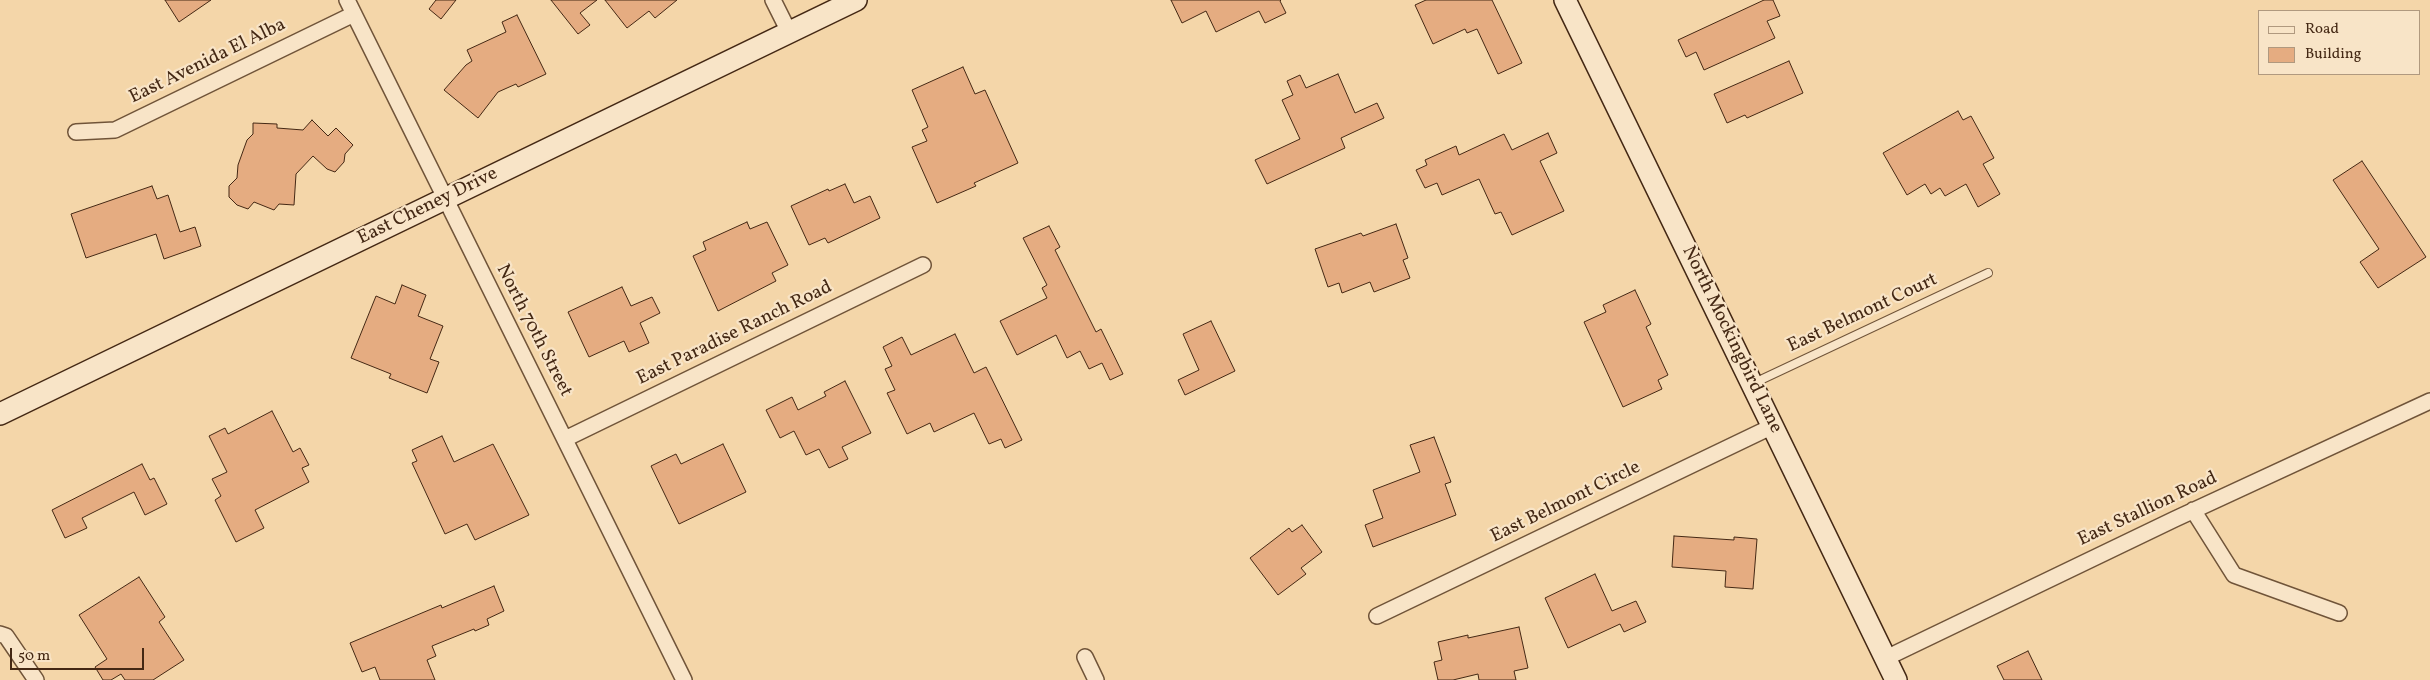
<!DOCTYPE html>
<style>
body{margin:0}
#map{position:relative;width:2430px;height:680px;overflow:hidden;background:#f4d6a9;font-family:Vollkorn,serif}
canvas{display:block}
.legend{position:absolute;left:2258px;top:10px;width:162px;height:65px;box-sizing:border-box;background:#f8e4c7;border:1px solid #b0997f;margin:0;padding:6px 9px;list-style:none;font-size:15px;color:#442814}
.legend li{display:flex;align-items:center;gap:10px;height:25px}
.legend b{width:25px;border:1px solid #b0997f}
.scale{position:absolute;left:10px;top:648px;width:134px;height:22px;box-sizing:border-box;border:2px solid #442814;border-top:0;padding-left:6px;font-size:15px;line-height:18px;white-space:nowrap;color:#442814;-webkit-text-stroke:4px #f8e4c7;paint-order:stroke}
</style>
<div id="map">
<canvas width="2430" height="680"></canvas>
<ul class="legend">
<li><b style="height:6px;background:#f8e4c7"></b>Road</li>
<li><b style="height:14px;background:#e5ac81"></b>Building</li>
</ul>
<div class="scale">50 m</div>
</div>
<script>
const context = document.querySelector('canvas').getContext('2d');
context.lineJoin = 'round';
function fillPath(path, color) {
  context.fillStyle = color;
  context.fill(path, 'evenodd');
}
function shape(rows) {
  const path = new Path2D();
  for (const r of rows) {
    path.moveTo(r[0], r[1]);
    for (let i = 2; i < r.length; i += 2) path.lineTo(r[i], r[i + 1]);
  }
  return path;
}
function stroke(path, color, width, dash) {
  context.strokeStyle = color;
  context.lineWidth = width;
  context.lineCap = dash ? 'butt' : 'round';
  context.setLineDash(dash || []);
  context.stroke(path);
}
function label(font, color, halo, rows, align = 'center') {
  context.font = font + ' Vollkorn,serif';
  context.lineWidth = 4.5;
  context.setLineDash([]);
  context.textBaseline = 'middle';
  context.strokeStyle = halo;
  context.fillStyle = color;
  for (const [text, x, y, turn = 0] of rows) {
    context.save();
    context.translate(x, y);
    context.rotate((+turn || 0) * Math.PI / 180);
    context.textAlign = isNaN(turn) ? turn : align;
    if (halo) context.strokeText(text, 0, 0);
    context.fillText(text, 0, 0);
    context.restore();
  }
}
const building = shape([
 [165,0,211,0,179,22,165,0],
 [436,0,456,0,441,19,429,9,436,0],
 [551,0,597,0,580,13,590,25,578,34,551,0],
 [605,0,677,0,655,18,649,11,627,28,605,0],
 [1171,0,1281,0,1280,1,1286,13,1265,23,1259,11,1216,32,1206,11,1182,23,1171,0],
 [1426,0,1492,0,1522,63,1498,74,1477,29,1467,33,1465,29,1433,44,1415,5,1426,0],
 [1764,0,1773,0,1780,16,1767,21,1775,38,1704,70,1696,52,1686,57,1678,40,1764,0],
 [517,15,546,74,518,87,516,84,498,92,478,118,444,90,466,65,472,61,467,50,506,32,502,22,517,15],
 [1789,61,1803,93,1747,118,1745,115,1727,123,1714,94,1789,61],
 [963,67,975,94,985,90,1018,163,974,183,976,186,937,203,912,147,927,141,922,130,928,127,912,90,963,67],
 [1338,74,1355,113,1377,103,1384,118,1341,138,1345,148,1267,184,1255,160,1300,139,1282,100,1293,95,1287,81,1300,75,1306,88,1338,74],
 [1958,111,1963,120,1971,116,1994,158,1983,164,2000,194,1978,207,1966,184,1945,196,1940,188,1931,194,1925,184,1907,195,1883,153,1958,111],
 [312,120,328,136,336,128,353,145,345,154,344,162,335,172,327,169,313,156,296,174,294,205,279,204,274,210,254,202,248,209,237,205,229,197,229,186,237,178,238,165,247,140,253,134,253,123,277,124,277,128,303,130,312,120],
 [1548,133,1557,153,1540,161,1564,211,1512,235,1501,212,1495,214,1479,179,1442,195,1437,183,1425,188,1416,170,1427,165,1425,160,1456,146,1459,155,1504,134,1512,150,1548,133],
 [2362,161,2426,257,2378,288,2360,262,2379,249,2333,180,2362,161],
 [845,184,854,203,870,196,880,218,828,243,825,238,809,245,791,206,828,189,829,191,845,184],
 [152,186,157,199,168,195,180,232,195,227,201,246,164,259,156,234,86,258,71,214,152,186],
 [747,222,750,229,767,222,788,265,772,273,776,281,718,311,693,256,706,250,703,242,747,222],
 [1396,224,1408,258,1403,260,1410,278,1374,292,1370,282,1342,293,1339,283,1328,287,1315,249,1361,233,1363,236,1396,224],
 [1049,226,1060,247,1055,250,1096,332,1101,329,1123,374,1110,380,1102,363,1089,369,1080,351,1067,358,1056,335,1017,355,1000,321,1047,298,1042,288,1047,285,1023,238,1049,226],
 [402,285,426,295,418,316,443,326,430,359,439,362,427,393,389,378,391,374,351,358,376,296,395,304,402,285],
 [622,287,631,306,652,297,660,313,640,323,649,343,629,352,624,341,589,357,568,312,622,287],
 [1635,290,1651,324,1646,327,1668,375,1658,380,1662,389,1623,407,1584,322,1606,312,1603,305,1635,290],
 [1211,321,1235,371,1185,395,1178,380,1199,370,1183,334,1211,321],
 [955,334,974,373,986,367,1022,440,1005,448,1001,439,989,444,974,413,934,432,930,423,907,434,887,393,895,390,885,369,892,366,883,347,902,337,911,355,955,334],
 [845,381,871,433,842,447,848,459,829,468,819,449,806,455,794,431,780,438,766,410,792,397,798,410,826,396,824,392,845,381],
 [272,411,293,452,300,448,309,465,302,468,309,482,255,510,264,528,236,542,215,500,221,496,212,479,227,472,209,436,225,428,228,434,272,411],
 [442,436,454,462,493,444,529,515,475,540,467,524,445,534,412,463,417,461,412,450,442,436],
 [1434,437,1451,482,1445,484,1456,515,1373,547,1365,525,1383,518,1373,490,1420,472,1410,445,1434,437],
 [723,444,746,492,679,524,651,466,676,454,681,464,723,444],
 [142,464,150,480,154,478,167,504,145,515,134,492,82,518,87,528,65,538,52,510,142,464],
 [1302,525,1322,552,1301,568,1306,574,1278,595,1250,558,1289,528,1292,532,1302,525],
 [1674,536,1734,540,1734,537,1757,539,1753,589,1725,587,1726,571,1672,567,1674,536],
 [1595,574,1612,611,1636,601,1646,622,1624,632,1620,624,1568,648,1545,598,1595,574],
 [139,577,165,617,159,622,184,660,153,680,125,680,121,674,111,680,103,680,95,667,107,659,79,615,139,577],
 [494,586,504,611,487,619,489,625,475,631,474,629,432,646,436,656,427,660,435,680,380,680,375,667,362,672,350,643,441,605,442,608,494,586],
 [1519,627,1528,668,1514,671,1516,680,1479,680,1478,674,1453,680,1438,680,1434,662,1442,660,1438,642,1468,635,1468,638,1519,627],
 [2028,651,2042,680,2004,680,1997,666,2028,651]
]);
const lane = shape([
 [1754,383,1988,273]
]);
const street = shape([
 [347,0,684,680],
 [773,0,789,32],
 [76,132,115,130,354,14],
 [565,439,923,265],
 [2193,510,2234,575,2339,613],
 [1377,616,1773,426],
 [0,634,6,636,36,680],
 [1085,657,1096,680],
 [1886,658,2175,519,2430,401]
]);
const secondary = shape([
 [1565,0,1896,680],
 [0,414,856,0]
]);
const streetNames = [
 ["East Avenida El Alba",208,62,-26],
 ["East Cheney Drive",428,207,-26],
 ["East Belmont Court",1863,314,-25],
 ["North 70th Street",533,331,63],
 ["East Paradise Ranch Road",735,334,-26],
 ["North Mockingbird Lane",1731,340,64],
 ["East Belmont Circle",1566,503,-26],
 ["East Stallion Road",2148,510,-25]
];
fillPath(building, '#e5ac81');
stroke(building, '#442814', 1);
stroke(lane, '#705439', 10);
stroke(street, '#705439', 18);
stroke(secondary, '#442814', 24);
stroke(lane, '#f8e4c7', 8);
stroke(street, '#f8e4c7', 15);
stroke(secondary, '#f8e4c7', 21);
label('19px', '#442814', '#f8e4c7', streetNames);
</script>
